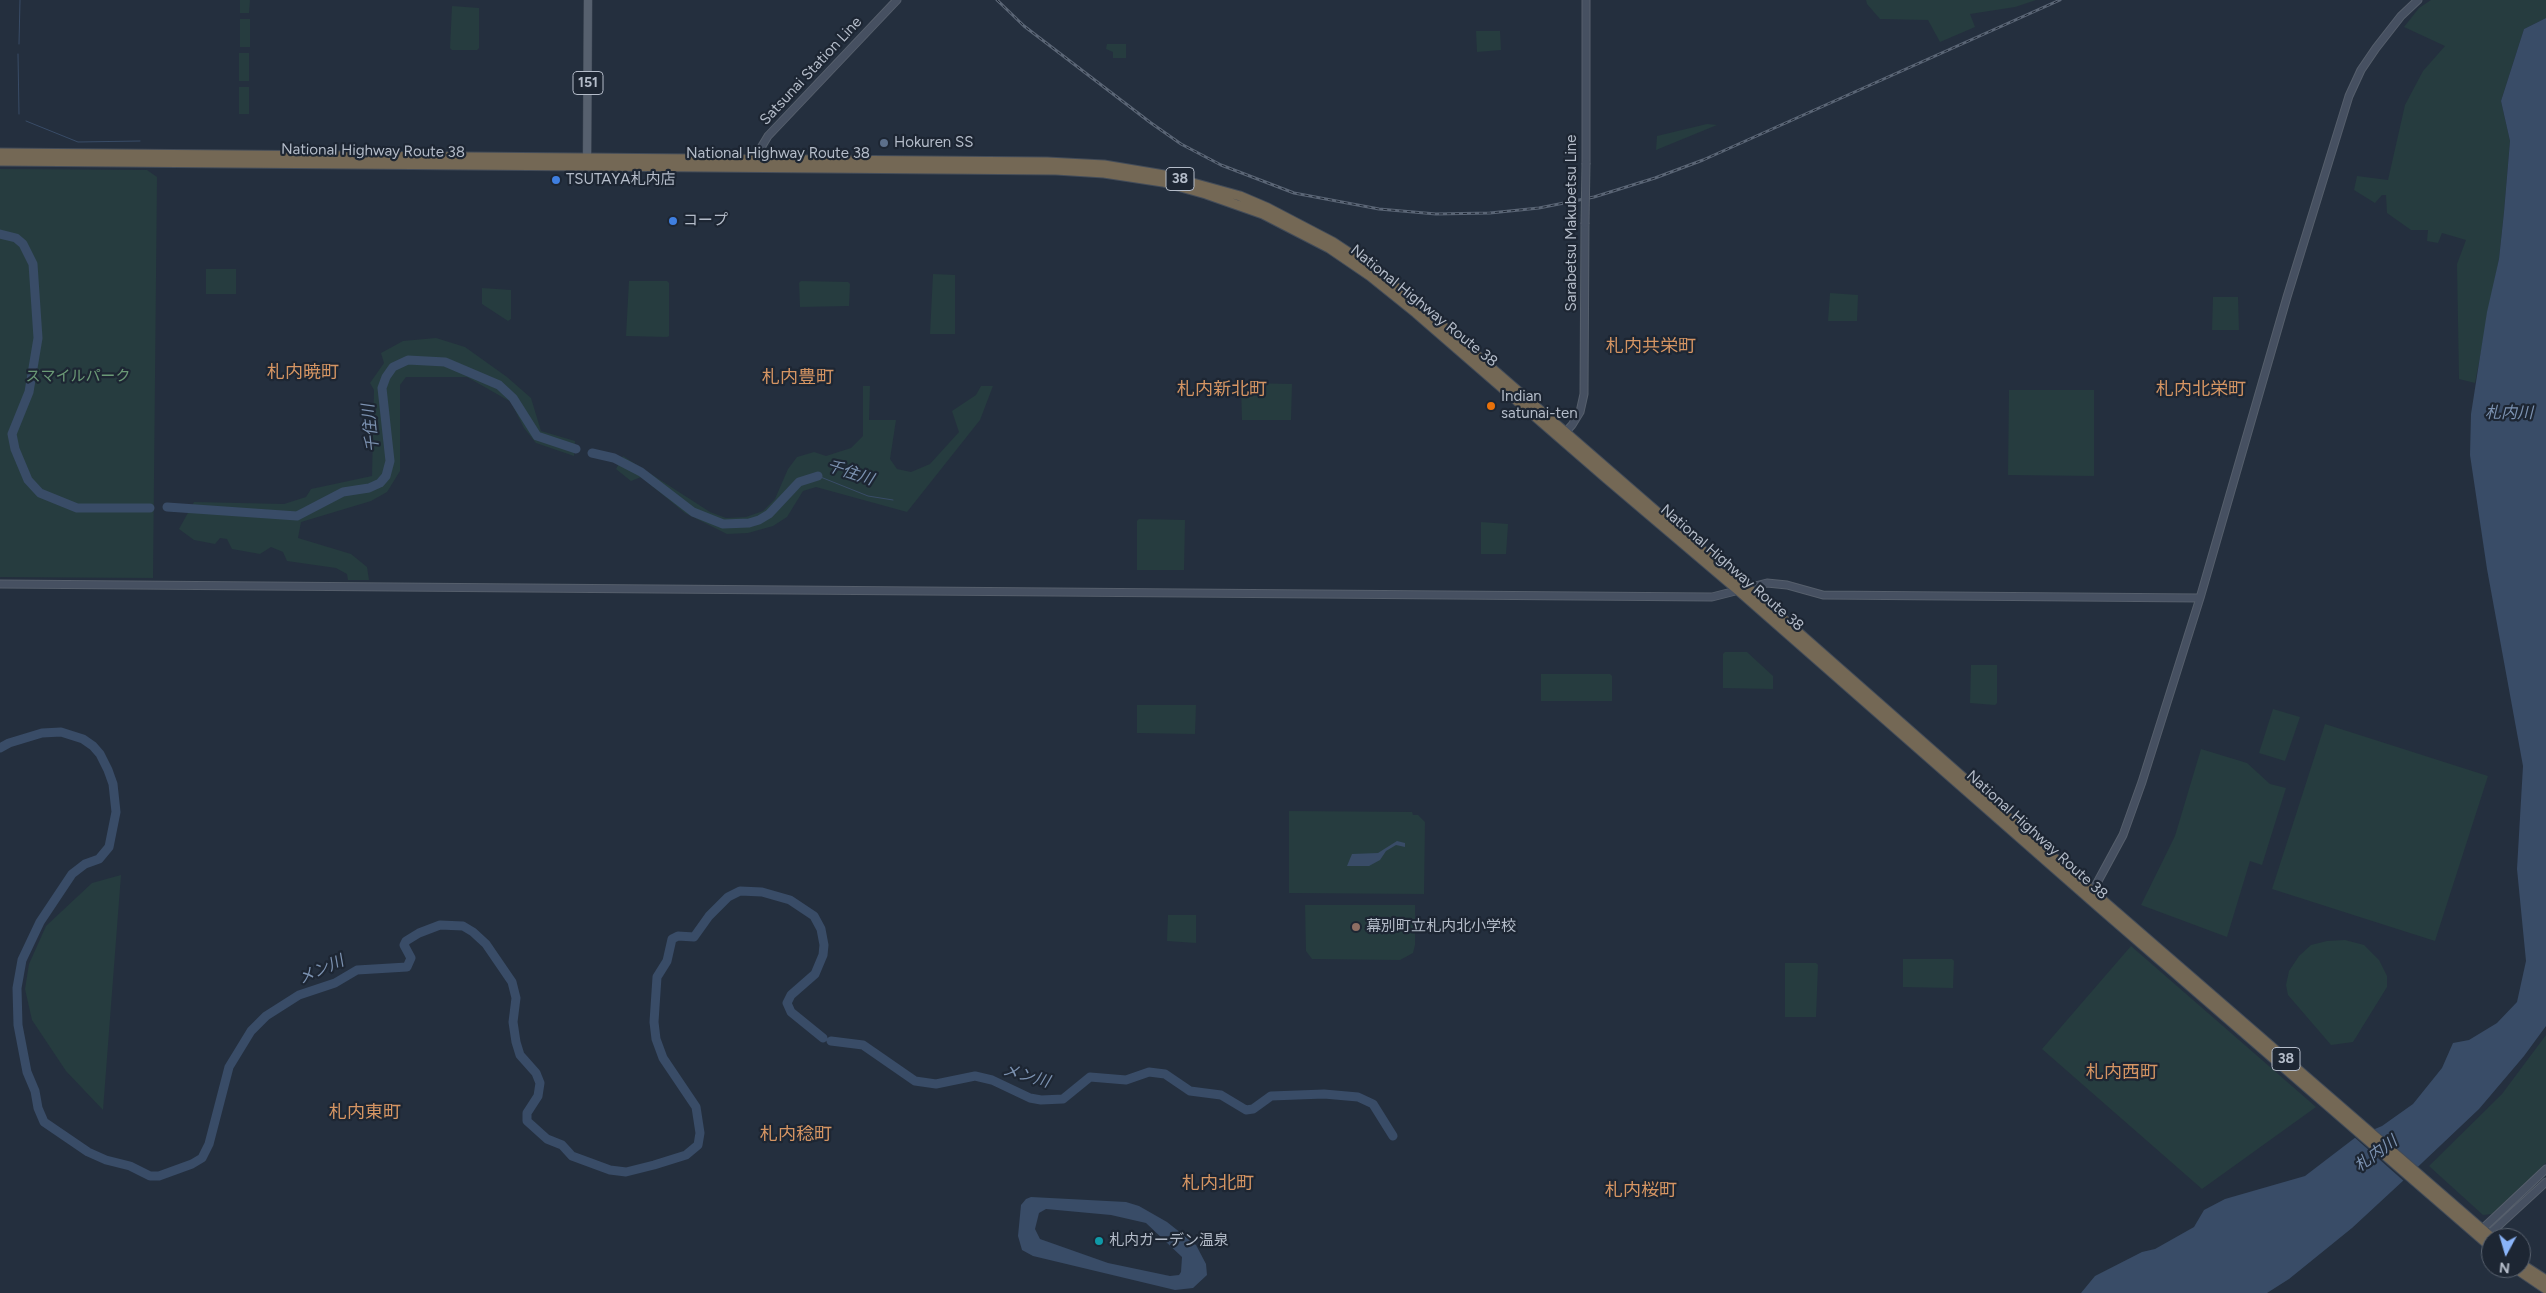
<!DOCTYPE html>
<meta charset="utf-8">
<style>
body{margin:0}
#map{position:relative;width:2546px;height:1293px;overflow:hidden;background:#242f3e;font-family:Figtree,sans-serif}
canvas{display:block}
.north{position:absolute;left:2481px;top:1228px;width:50px;height:50px;box-sizing:border-box;background:#1d2633;border:1px solid #59626f;border-radius:50%;rotate:186deg;font-size:14px;font-weight:700;line-height:20px;text-align:center;color:#b4bcc9}
.north::after{content:'';display:block;margin:auto;width:18px;height:22px;background:#8ab4f8;clip-path:polygon(50% 0,100% 100%,50% 72%,0 100%)}
</style>
<div id="map">
<canvas width="2546" height="1293"></canvas>
<div class="north">N</div>
</div>
<script>
const context = document.querySelector('canvas').getContext('2d');
context.lineJoin = 'round';
function fillPath(path, color) {
  context.fillStyle = color;
  context.fill(path, 'evenodd');
}
function shape(rows) {
  const path = new Path2D();
  for (const r of rows) {
    path.moveTo(r[0], r[1]);
    for (let i = 2; i < r.length; i += 2) path.lineTo(r[i], r[i + 1]);
  }
  return path;
}
function stroke(path, color, width, dash) {
  context.strokeStyle = color;
  context.lineWidth = width;
  context.lineCap = dash ? 'butt' : 'round';
  context.setLineDash(dash || []);
  context.stroke(path);
}
function label(font, color, halo, rows, align = 'center') {
  context.font = font + ' Figtree,"Noto Sans JP",sans-serif';
  context.lineWidth = 4.5;
  context.setLineDash([]);
  context.textBaseline = 'middle';
  context.strokeStyle = halo;
  context.fillStyle = color;
  for (const [text, x, y, turn = 0] of rows) {
    context.save();
    context.translate(x, y);
    context.rotate((+turn || 0) * Math.PI / 180);
    context.textAlign = isNaN(turn) ? turn : align;
    if (halo) context.strokeText(text, 0, 0);
    context.fillText(text, 0, 0);
    context.restore();
  }
}
const green = shape([
 [240,0,250,0,249,13,240,13],
 [1866,0,2036,0,2015,7,1970,14,1975,27,1940,42,1928,20,1880,19,1867,4],
 [2431,0,2546,0,2546,18,2524,29,2501,101,2510,141,2504,212,2499,259,2475,383,2459,379,2457,264,2466,240,2442,233,2438,243,2427,241,2428,230,2411,230,2387,213,2386,195,2382,195,2375,203,2354,190,2357,176,2388,180,2405,105,2423,71,2445,46,2404,27,2419,8],
 [452,6,479,8,479,48,477,50,452,50,450,48],
 [240,19,250,19,250,47,240,47],
 [1476,31,1500,31,1501,50,1477,52],
 [1107,44,1126,44,1126,58,1113,58,1113,52,1106,49],
 [239,53,249,53,249,81,239,81],
 [239,87,249,87,249,114,239,114],
 [1707,124,1717,125,1656,150,1657,136],
 [0,169,147,170,157,177,153,578,0,577],
 [206,269,236,269,236,294,206,294],
 [933,274,955,275,955,334,930,334],
 [629,281,667,281,669,283,669,336,667,337,626,336],
 [801,281,848,282,850,284,849,306,800,307,799,283],
 [482,288,511,290,511,319,508,321,482,304],
 [1830,293,1858,295,1857,321,1828,321],
 [2213,297,2238,297,2239,330,2212,330],
 [436,338,465,347,507,377,531,398,541,431,575,441,574,456,536,443,524,428,511,402,467,377,406,377,400,385,400,471,387,492,371,501,301,522,298,538,351,554,367,567,369,580,348,580,347,574,336,568,287,561,283,552,271,547,260,554,232,549,227,539,220,538,215,544,194,540,179,529,194,502,284,504,306,497,311,489,372,476,374,390,370,383,384,363,381,353,403,341],
 [1243,383,1292,384,1291,420,1242,420,1241,385],
 [863,386,870,386,869,420,896,420,890,459,897,469,911,472,930,464,959,432,952,411,976,395,981,386,993,386,980,420,907,512,816,487,803,491,787,517,773,526,748,533,727,534,685,513,641,477,631,481,616,469,623,456,710,512,726,518,746,517,763,511,775,499,788,469,797,457,814,452,826,456,851,448,863,436],
 [2009,390,2094,390,2094,476,2008,475],
 [1139,519,1185,520,1184,570,1137,570,1137,521],
 [1481,522,1508,524,1506,554,1481,554],
 [1725,652,1747,652,1773,676,1773,689,1723,688,1723,654],
 [1971,665,1997,665,1997,703,1995,705,1970,703],
 [1541,674,1610,674,1612,676,1612,701,1541,701],
 [1137,705,1196,705,1195,734,1137,733],
 [2273,709,2300,717,2285,761,2259,753],
 [2325,724,2488,776,2435,941,2272,889],
 [2201,749,2247,763,2270,784,2286,788,2262,865,2250,861,2227,937,2141,905,2175,836],
 [1289,811,1412,812,1413,815,1418,815,1425,822,1424,894,1289,893],
 [121,875,103,1110,66,1071,32,1020,25,989,29,964,46,926,92,883],
 [1305,905,1415,905,1415,945,1413,953,1400,960,1312,959,1306,951],
 [1168,915,1196,915,1196,943,1167,941],
 [2345,940,2364,945,2379,960,2387,976,2387,987,2353,1042,2331,1045,2288,995,2286,985,2289,971,2299,956,2311,945,2327,941],
 [2131,946,2316,1107,2202,1189,2042,1049],
 [1903,959,1952,959,1954,961,1953,988,1903,987],
 [1785,963,1816,963,1818,965,1816,1017,1785,1017],
 [2546,1035,2546,1163,2492,1214,2483,1215,2429,1166,2502,1094]
]);
const water = shape([
 [2546,18,2546,1026,2524,1056,2479,1109,2405,1179,2352,1228,2289,1279,2267,1293,2081,1293,2095,1276,2142,1252,2155,1249,2194,1227,2204,1210,2225,1199,2305,1176,2356,1137,2382,1126,2413,1104,2442,1068,2453,1043,2469,1040,2497,1023,2517,1002,2526,961,2517,869,2523,766,2487,569,2470,455,2471,414,2487,312,2499,259,2504,212,2510,141,2501,101,2524,29],
 [1397,841,1405,843,1405,847,1396,845,1386,851,1380,860,1369,866,1347,866,1352,854,1378,853],
 [1031,1197,1126,1202,1139,1206,1167,1222,1196,1245,1206,1264,1207,1275,1193,1288,1175,1290,1033,1256,1022,1250,1018,1236,1021,1205,1026,1199],
 [1046,1209,1111,1215,1146,1223,1182,1257,1181,1272,1179,1275,1170,1276,1108,1263,1040,1239,1035,1229,1039,1213]
]);
const pier = shape([
 [2372,1127,2420,1169,2406,1183,2353,1136]
]);
const stream = shape([
 [19,44,20,0],
 [18,54,19,114],
 [26,121,78,142,140,141],
 [818,476,868,496,893,500]
]);
const river = shape([
 [0,234,16,238,23,244,33,264,38,338,29,392,12,434,15,449,28,480,40,493,77,508,150,508],
 [592,453,614,458,641,472,693,512,723,524,749,523,759,520,769,514,799,482,818,476],
 [167,507,297,516,343,492,369,488,380,483,386,476,390,461,382,388,386,377,393,367,408,360,445,362,499,385,513,398,537,436,576,449],
 [0,748,9,743,42,733,61,732,83,739,93,746,100,754,108,770,113,784,116,812,109,847,99,859,85,864,72,874,40,922,22,960,17,988,18,1025,27,1072,35,1091,38,1108,44,1122,88,1152,106,1160,130,1166,150,1176,159,1176,192,1164,202,1158,209,1144,229,1067,251,1031,266,1016,299,995,335,983,357,970,407,967,411,958,404,945,406,941,419,933,440,925,463,926,473,932,486,944,512,982,516,998,513,1022,516,1042,520,1055,536,1073,540,1083,538,1096,527,1113,527,1121,547,1139,562,1145,572,1156,610,1170,626,1172,654,1165,686,1155,698,1145,700,1133,696,1107,663,1058,656,1039,654,1022,657,977,667,961,672,939,678,936,694,937,709,916,728,897,740,891,762,892,790,900,814,916,821,929,824,945,823,955,815,974,791,995,787,1003,791,1012,823,1038],
 [831,1041,863,1045,915,1081,936,1084,975,1076,992,1080,1030,1098,1041,1100,1063,1099,1090,1077,1126,1080,1149,1072,1165,1074,1190,1091,1221,1095,1246,1110,1253,1109,1271,1096,1324,1094,1358,1097,1373,1104,1393,1136]
]);
const secondary = shape([
 [761,162,762,146,768,136,897,0],
 [1586,163,1586,0],
 [1562,436,1572,425,1580,412,1584,394,1585,224],
 [0,584,1712,597,1767,583,1787,585,1823,595,2200,598],
 [2091,894,2123,835,2142,782,2200,598,2287,297,2349,96,2361,70,2376,48,2401,16,2418,0],
 [2479,1232,2546,1169],
 [2485,1238,2546,1182]
]);
const primary = shape([
 [587,163,588,0]
]);
const highway = shape([
 [0,153,1047,162,1104,165,1164,175,1240,196,1268,208,1333,242,1375,270,1435,319,1680,532,1748,588,2085,885,2492,1238],
 [0,161,1056,170,1104,173,1163,182,1206,194,1263,214,1329,248,1370,276,1416,313,1606,478,1739,591,2100,908,2491,1247],
 [2521,1264,2546,1280],
 [2515,1268,2546,1289]
]);
const rail = shape([
 [997,0,1024,26,1151,123,1181,144,1221,165,1294,193,1379,209,1436,214,1490,213,1539,208,1594,197,1655,178,1703,160,2060,0]
]);
const secondaryBridge = shape([
 [1585,224,1586,163]
]);
const markers = [
 [884,143,5,"#5c6f8a"],
 [556,180,5,"#3f7fe0"],
 [673,221,5,"#3f7fe0"],
 [1491,406,5,"#e8710a"],
 [1356,927,5,"#8d6e63"],
 [1099,1241,5,"#0f9aa8"]
];
const shields = [
 [588,83,30],
 [1180,179,28],
 [2286,1059,28]
];
const shieldNames = [
 ["151",588,83],
 ["38",1180,179],
 ["38",2286,1059]
];
const streetNames = [
 ["Satsunai Station Line",811,71,-47],
 ["National Highway Route 38",373,151,1],
 ["National Highway Route 38",778,154],
 ["Sarabetsu Makubetsu Line",1572,223,-90],
 ["National Highway Route 38",1424,306,39],
 ["National Highway Route 38",1732,568,41],
 ["National Highway Route 38",2037,835,42]
];
const poiNames = [
 ["Hokuren SS",894,143],
 ["TSUTAYA札内店",566,180],
 ["コープ",683,221],
 ["Indian",1501,397],
 ["satunai-ten",1501,414],
 ["幕別町立札内北小学校",1366,927],
 ["札内ガーデン温泉",1109,1241]
];
const parkNames = [
 ["スマイルパーク",78,377]
];
const waterNames = [
 ["札内川",2509,413],
 ["千住川",371,428,-96],
 ["千住川",850,473,18],
 ["メン川",321,970,-24],
 ["メン川",1026,1076,16],
 ["札内川",2376,1154,-36]
];
const quarterNames = [
 ["札内共栄町",1651,347],
 ["札内暁町",303,373],
 ["札内豊町",798,378],
 ["札内新北町",1222,390],
 ["札内北栄町",2201,390],
 ["札内西町",2122,1073],
 ["札内東町",365,1113],
 ["札内稔町",796,1135],
 ["札内北町",1218,1184],
 ["札内桜町",1641,1191]
];
fillPath(green, '#263c3f');
fillPath(water, '#394c67');
fillPath(pier, '#242f3e');
stroke(stream, '#394c67', 1);
stroke(river, '#394c67', 9);
stroke(secondary, '#565f6c', 9);
stroke(primary, '#414a57', 9);
stroke(highway, '#434c59', 11);
stroke(secondary, '#465061', 7);
stroke(primary, '#56606e', 8);
stroke(highway, '#746855', 9);
stroke(rail, '#5a6575', 3);
stroke(rail, '#1d2633', 1, [4]);
stroke(secondaryBridge, '#565f6c', 9, []);
stroke(secondaryBridge, '#465061', 7);
for (const [x, y, r, color] of markers) {
  const dot = new Path2D();
  dot.arc(x, y, r, 0, 2 * Math.PI);
  context.fillStyle = color;
  context.fill(dot);
  stroke(dot, '#1d2633', 2);
}
for (const [x, y, w] of shields) {
  const box = new Path2D();
  box.roundRect(x - w / 2, y - 11.5, w, 23, 4);
  context.fillStyle = '#1d2633';
  context.fill(box);
  stroke(box, '#b4bcc9', 1);
}
label('bold 14px', '#b4bcc9', null, shieldNames);
label('15px', '#b4bcc9', '#1d2633', streetNames);
label('15px', '#b4bcc9', '#1d2633', poiNames, 'left');
label('15px', '#6b9a76', '#1d2633', parkNames);
label('italic 16px', '#7c92b1', '#1d2633', waterNames);
label('18px', '#d59563', '#1d2633', quarterNames);
</script>
